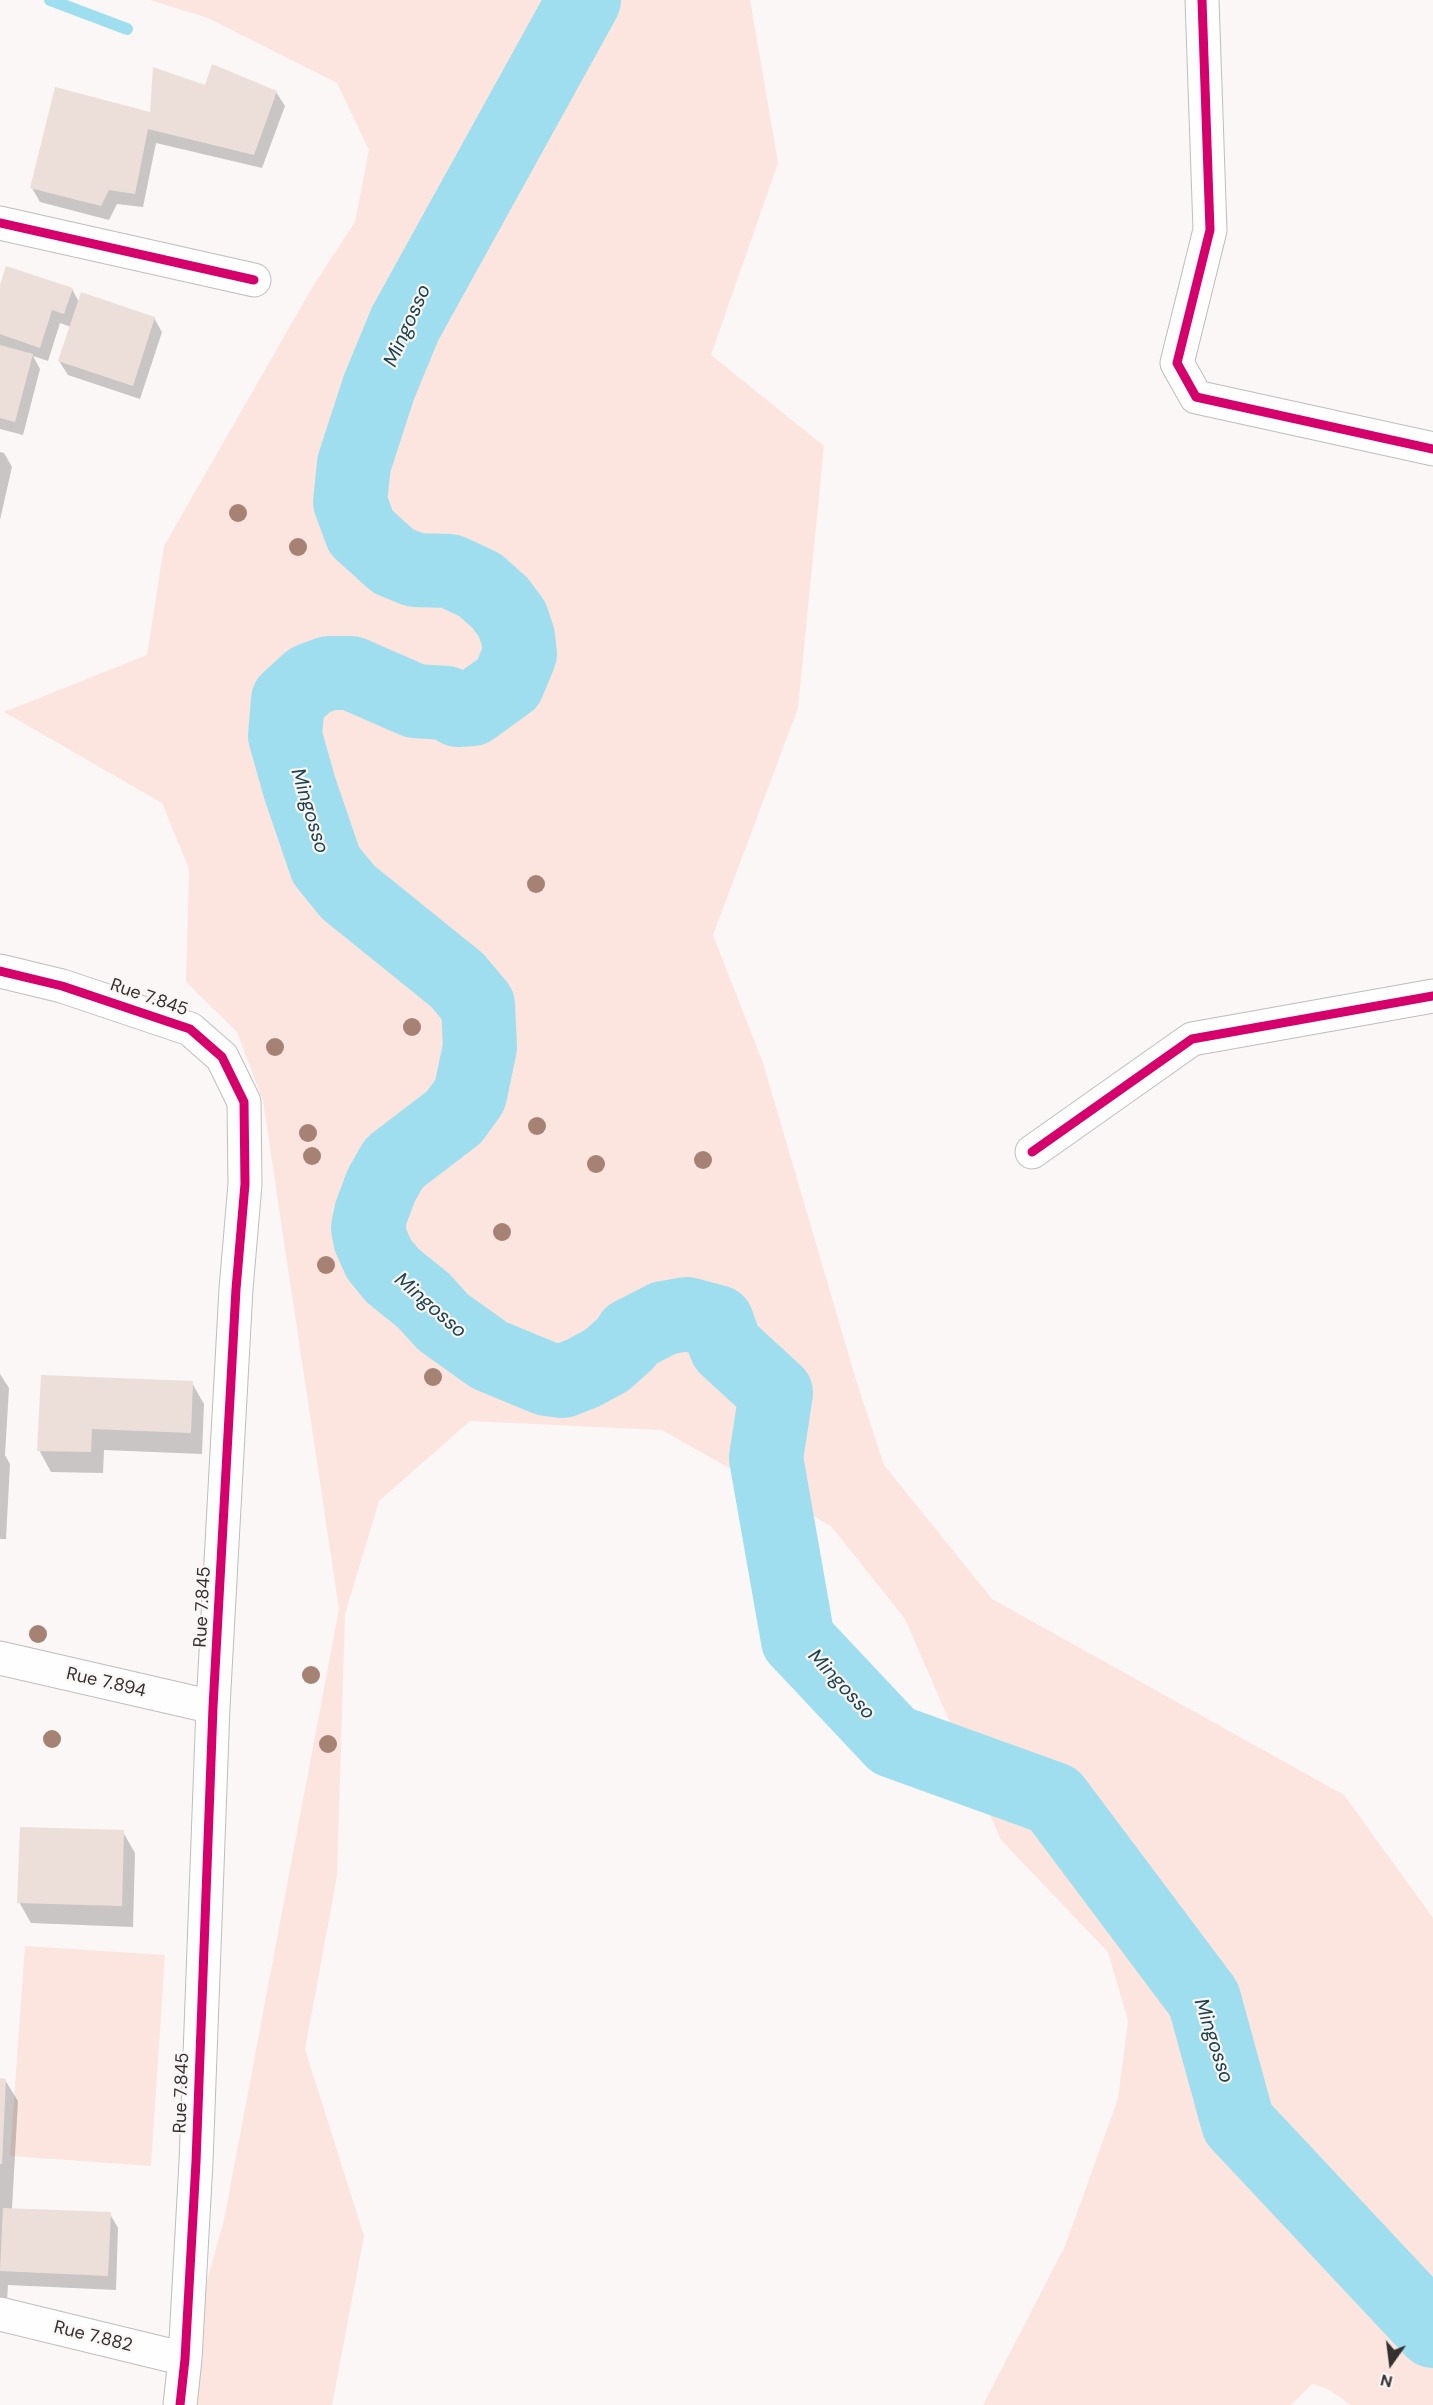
<!DOCTYPE html>
<style>
body{margin:0}
#map{position:relative;width:1433px;height:2405px;overflow:hidden;background:#faf7f6;font-family:"DM Sans",sans-serif}
canvas{display:block}
.north{position:absolute;left:1361px;top:2333px;width:60px;height:60px;-webkit-text-stroke:4px #fbf6f5;paint-order:stroke;rotate:194deg;font-size:16px;font-weight:700;line-height:24px;text-align:center;color:#323130}
.north::after{content:'';display:block;margin:auto;width:21px;height:27px;background:#323130;clip-path:polygon(50% 0,100% 100%,50% 72%,0 100%)}
</style>
<div id="map">
<canvas width="1433" height="2405"></canvas>
<div class="north">N</div>
</div>
<script>
const context = document.querySelector('canvas').getContext('2d');
context.lineJoin = 'round';
function fillPath(path, color) {
  context.fillStyle = color;
  context.fill(path, 'evenodd');
}
function shape(rows) {
  const path = new Path2D();
  for (const r of rows) {
    path.moveTo(r[0], r[1]);
    for (let i = 2; i < r.length; i += 2) path.lineTo(r[i], r[i + 1]);
  }
  return path;
}
function stroke(path, color, width, dash) {
  context.strokeStyle = color;
  context.lineWidth = width;
  context.lineCap = dash ? 'butt' : 'round';
  context.setLineDash(dash || []);
  context.stroke(path);
}
function label(font, color, halo, rows, align = 'center') {
  context.font = font + ' "DM Sans",sans-serif';
  context.lineWidth = 4.5;
  context.setLineDash([]);
  context.textBaseline = 'middle';
  context.strokeStyle = halo;
  context.fillStyle = color;
  for (const [text, x, y, turn = 0] of rows) {
    context.save();
    context.translate(x, y);
    context.rotate((+turn || 0) * Math.PI / 180);
    context.textAlign = isNaN(turn) ? turn : align;
    if (halo) context.strokeText(text, 0, 0);
    context.fillText(text, 0, 0);
    context.restore();
  }
}
const green = shape([
 [150,0,750,0,778,163,711,355,824,446,798,708,713,935,763,1063,856,1380,884,1465,992,1599,1344,1795,1433,1918,1433,2405,1351,2405,1328,2389,1312,2384,1291,2405,983,2405,1065,2246,1118,2099,1128,2021,1108,1952,1001,1840,905,1619,831,1526,662,1430,470,1421,379,1501,345,1614,337,1876,305,2049,364,2236,332,2405,168,2405,185,2359,224,2220,339,1609,263,1101,237,1032,186,982,189,869,162,803,4,712,147,655,164,546,313,286,355,222,369,150,337,83,208,18],
 [25,1946,165,1955,151,2166,10,2156]
]);
const shadow = shape([
 [206,87,276,92,285,106,262,168,156,143,143,207,117,204,109,220,40,202,32,188,151,114],
 [72,289,79,302,154,318,162,332,140,399,68,375,59,361,71,327,60,323,48,361,33,356,40,369,23,435,0,429,0,290],
 [0,452,4,453,12,467,0,520],
 [0,1374,9,1388,5,1455,10,1464,6,1539,0,1539],
 [192,1383,204,1404,202,1454,104,1450,103,1473,51,1472,39,1450],
 [123,1832,135,1853,133,1927,31,1923,19,1902],
 [0,2080,5,2080,18,2101,12,2209,110,2214,118,2228,116,2290,8,2285,7,2301,0,2300]
]);
const stream = shape([
 [50,0,127,29]
]);
const river = shape([
 [584,0,405,324,379,387,354,464,350,502,361,532,393,561,415,570,450,571,480,585,500,603,512,619,518,637,520,654,508,683,472,709,458,710,446,703,415,701,351,673,329,673,310,680,288,700,285,736,300,789,326,865,348,892,457,980,478,1005,480,1047,470,1095,454,1117,394,1163,381,1186,371,1213,368,1228,370,1239,379,1259,392,1275,424,1301,443,1322,489,1355,547,1379,563,1381,583,1373,607,1360,627,1342,631,1335,664,1318,687,1314,717,1322,726,1347,776,1393,766,1458,798,1640,893,1741,1054,1799,1204,1999,1238,2123,1433,2331]
]);
const building = shape([
 [212,64,277,91,254,155,148,129,135,194,109,190,101,206,30,188,55,87,150,112,153,67,205,85],
 [6,266,73,288,64,314,52,310,40,348,0,334,0,285],
 [81,292,155,317,133,386,58,361],
 [0,345,33,354,15,422,0,418],
 [41,1375,193,1381,191,1433,92,1429,91,1452,37,1451],
 [20,1827,124,1830,122,1906,17,1903],
 [0,2078,6,2079,2,2164,0,2164],
 [3,2208,111,2212,108,2276,0,2271]
]);
const minor = shape([
 [1202,0,1210,230,1177,363,1196,397,1433,449],
 [0,223,254,280],
 [0,971,62,986,190,1029,222,1057,244,1102,245,1184,236,1289,213,1707,196,2162,185,2359,180,2405],
 [1032,1152,1192,1039,1433,996],
 [0,1658,213,1707],
 [0,2314,185,2359]
]);
const cycleway = shape([
 [1202,0,1210,230,1177,363,1196,397,1433,449],
 [0,223,254,280],
 [0,971,62,986,190,1029,222,1057,244,1102,245,1184,236,1289,213,1707,196,2162,185,2359,180,2405],
 [1032,1152,1192,1039,1433,996]
]);
const trees = [
 [238,513],
 [298,547],
 [536,884],
 [412,1027],
 [275,1047],
 [537,1126],
 [308,1133],
 [312,1156],
 [703,1160],
 [596,1164],
 [502,1232],
 [326,1265],
 [433,1377],
 [38,1634],
 [311,1675],
 [52,1739],
 [328,1744]
];
const streetNames = [
 ["Rue 7.845",149,998,19],
 ["Rue 7.845",203,1607,-87],
 ["Rue 7.894",106,1683,13],
 ["Rue 7.845",182,2093,-88],
 ["Rue 7.882",93,2337,14]
];
const waterNames = [
 ["Mingosso",408,326,-66],
 ["Mingosso",309,811,73],
 ["Mingosso",430,1306,41],
 ["Mingosso",841,1685,47],
 ["Mingosso",1213,2041,72]
];
fillPath(green, '#fbe5de');
fillPath(shadow, '#0003');
stroke(stream, '#9fdeee', 12);
stroke(river, '#9fdeee', 74);
fillPath(building, '#ecdfda');
stroke(minor, '#bfbdbc', 35);
stroke(minor, '#fefefe', 33);
stroke(cycleway, '#d6006c', 9);
context.fillStyle = '#a68274';
for (const [x, y] of trees) {
  context.beginPath();
  context.arc(x, y, 9, 0, 2 * Math.PI);
  context.fill();
}
label('18px', '#323130', '#fbf6f5', streetNames);
label('italic 20px', '#1b444f', '#fbf6f5', waterNames);
</script>
